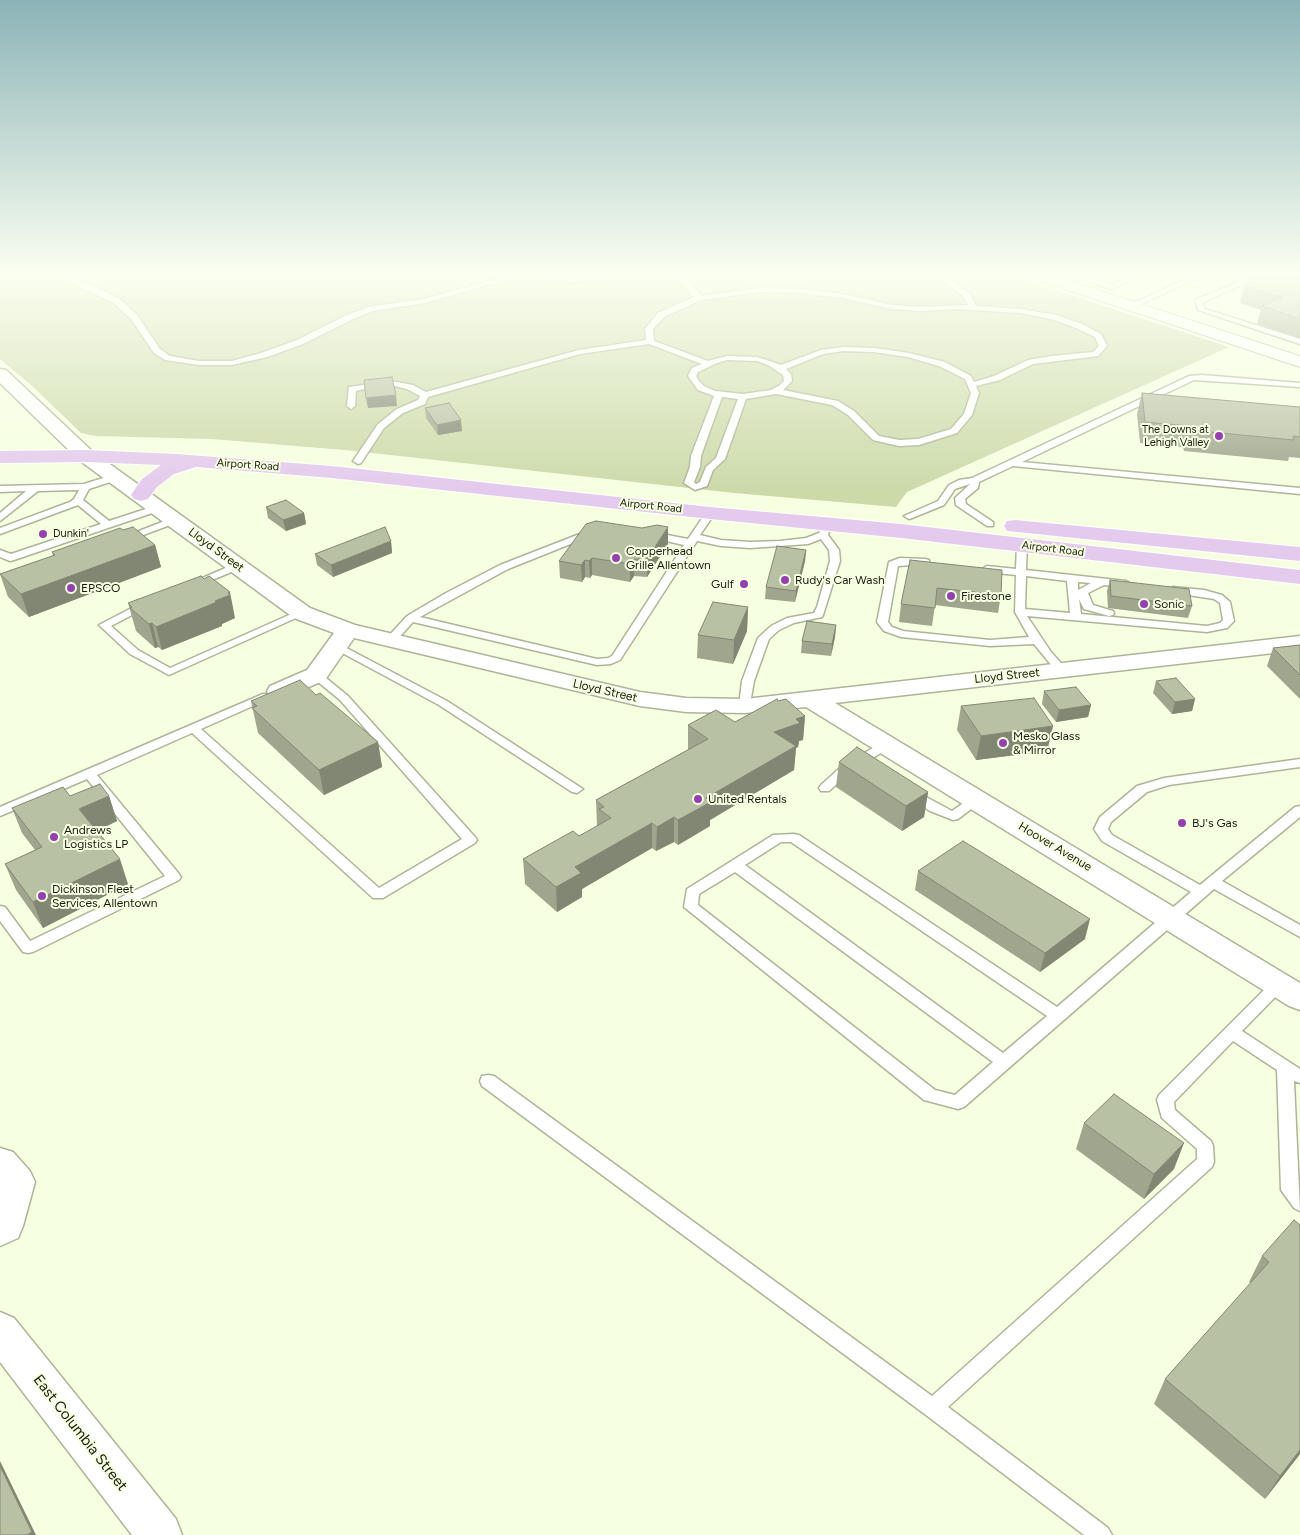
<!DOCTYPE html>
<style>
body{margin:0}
canvas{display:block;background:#f6ffe0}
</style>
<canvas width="1300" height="1535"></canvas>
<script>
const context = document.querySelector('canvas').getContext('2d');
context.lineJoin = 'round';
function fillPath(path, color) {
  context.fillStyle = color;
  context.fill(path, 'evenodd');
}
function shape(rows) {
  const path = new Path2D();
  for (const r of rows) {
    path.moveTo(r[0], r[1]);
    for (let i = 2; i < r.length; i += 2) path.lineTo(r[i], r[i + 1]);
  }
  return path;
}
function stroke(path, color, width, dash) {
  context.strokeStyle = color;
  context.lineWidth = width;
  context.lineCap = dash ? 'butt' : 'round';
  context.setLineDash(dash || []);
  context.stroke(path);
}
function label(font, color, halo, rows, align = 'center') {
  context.font = font + ' Figtree,sans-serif';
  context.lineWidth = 4;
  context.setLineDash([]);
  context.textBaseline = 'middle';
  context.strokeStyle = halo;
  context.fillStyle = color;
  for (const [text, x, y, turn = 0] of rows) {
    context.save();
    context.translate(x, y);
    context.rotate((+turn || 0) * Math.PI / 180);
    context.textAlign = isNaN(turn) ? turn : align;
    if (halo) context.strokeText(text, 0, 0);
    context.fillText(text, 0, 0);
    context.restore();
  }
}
const green = shape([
 [0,275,1010,275,1229,347,907,492,896,507,734,493,345,450,211,439,95,436,81,433,31,385,0,359]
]);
const service = shape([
 [61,275,69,275,120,299,137,315,160,349,170,356,199,361,232,361,261,353,297,340,347,315,369,307,424,299,511,275,522,275,425,303,373,311,353,319,303,344,267,357,232,365,199,365,165,360,154,353,131,319,114,303,69,282,61,275],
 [535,275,569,278,610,275,585,281,569,282,535,275],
 [669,275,677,275,686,278,701,296,760,288,800,289,843,294,892,305,919,307,968,305,963,296,935,275,943,275,969,293,976,306,1020,309,1056,315,1082,324,1101,334,1107,346,1098,356,1033,364,1000,380,976,386,979,393,972,415,957,433,919,445,899,446,873,440,848,415,832,405,776,394,746,399,725,459,713,470,707,486,695,490,684,483,690,467,691,456,714,396,698,390,688,376,692,368,702,364,649,344,580,354,428,397,425,404,403,413,384,428,361,463,358,464,353,461,378,424,397,409,418,400,420,396,407,389,391,385,368,388,356,391,355,406,351,409,347,406,349,387,391,381,413,385,426,392,579,350,646,340,645,329,658,313,694,297,680,282,669,275],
 [760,292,800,293,843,298,892,309,919,311,959,309,1020,313,1051,319,1076,328,1095,337,1099,346,1093,352,1052,356,1028,360,994,376,974,382,971,376,945,362,909,353,874,348,843,347,821,350,781,365,757,357,727,356,708,361,654,341,653,329,664,317,701,300,760,292],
 [843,351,874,352,908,357,939,366,965,379,971,393,964,414,951,429,918,439,899,440,879,436,854,411,838,401,783,390,792,381,791,374,786,369,823,354,843,351],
 [727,360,757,361,768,365,783,375,784,381,780,385,771,390,743,394,715,391,704,386,699,381,696,376,698,372,717,363,727,360],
 [722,397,738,399,716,458,706,467,700,482,696,484,694,482,700,467,701,456,722,397],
 [1070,275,1080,275,1111,285,1134,275,1144,275,1111,289,1070,275],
 [1195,275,1204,275,1133,308,1126,306,1195,275],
 [1254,275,1263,275,1202,303,1205,309,1300,339,1300,344,1198,310,1195,300,1254,275],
 [1202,375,1300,383,1300,387,1194,380,1022,462,1300,488,1300,494,1013,466,979,482,978,488,965,499,966,504,993,522,993,526,987,526,956,505,955,498,970,484,955,489,944,505,912,518,909,519,904,516,938,501,949,485,959,480,972,478,1189,376,1202,375],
 [116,474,119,475,119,479,89,489,83,500,109,521,158,505,161,506,161,510,14,560,10,561,0,557,0,550,11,554,101,524,78,505,0,534,0,528,70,502,74,499,79,490,38,491,0,521,0,513,26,491,0,492,0,486,84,484,116,474],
 [710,510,715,513,700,535,721,540,750,542,780,541,806,538,819,533,822,526,825,525,830,528,828,535,839,550,840,561,823,615,822,617,794,623,779,630,769,639,754,681,749,709,741,709,739,706,742,681,758,638,771,626,787,618,814,613,817,607,830,561,829,550,821,539,808,544,750,548,721,546,697,541,620,660,611,664,597,665,413,622,395,642,387,642,385,640,407,616,446,593,500,565,590,530,595,533,593,535,508,569,420,617,597,659,608,658,612,656,684,545,648,537,647,535,652,532,688,539,707,511,710,510],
 [175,517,178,518,178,522,130,540,122,540,121,538,175,517],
 [1022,542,1027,545,1026,570,1126,581,1131,584,1126,587,1104,585,1088,593,1093,605,1113,611,1114,613,1113,615,1109,616,1084,609,1079,599,1081,614,1207,626,1220,623,1223,620,1220,603,1214,599,1169,592,1168,590,1173,587,1204,590,1222,595,1230,602,1234,621,1227,628,1207,632,1027,616,1051,652,1067,670,1061,673,1057,672,1034,644,990,646,901,637,884,631,877,622,889,562,900,558,925,559,929,560,929,564,898,566,888,622,892,627,903,631,990,640,1029,637,1015,612,1016,575,987,572,982,569,987,566,1016,569,1017,545,1022,542],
 [1026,576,1067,581,1070,613,1025,609,1026,576],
 [1078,582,1091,583,1078,590,1078,582],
 [237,563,242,566,241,568,200,585,192,585,191,583,237,563],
 [145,601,149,602,150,604,149,606,111,626,138,650,170,668,298,611,302,610,307,613,169,675,130,654,99,625,145,601],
 [337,643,447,701,583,789,577,793,572,792,439,705,333,648,331,646,337,643],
 [316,672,320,673,348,696,475,837,477,840,475,843,383,898,373,898,192,733,97,775,179,874,181,877,179,880,33,952,28,953,23,952,0,921,0,906,5,907,30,941,165,876,87,779,0,816,0,807,263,694,271,694,273,696,271,698,201,729,379,888,462,839,340,700,312,677,310,675,316,672],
 [885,741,891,745,889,748,850,772,829,791,821,791,819,788,821,785,842,766,885,741],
 [1300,759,1300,767,1169,785,1147,792,1111,822,1108,829,1112,835,1200,885,1295,807,1300,806,1300,817,1222,881,1300,925,1300,937,1214,889,964,1107,958,1109,924,1100,684,907,687,889,773,835,794,834,799,835,1057,1007,1191,892,1102,841,1094,829,1100,817,1137,786,1164,778,1300,759],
 [781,842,791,842,1047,1016,1003,1053,745,865,781,842],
 [735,872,993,1062,955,1095,935,1090,698,905,699,894,735,872],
 [913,790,952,811,972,797,982,797,983,800,958,819,953,820,930,811,908,797,907,794,913,790],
 [1279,978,1284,980,1286,984,1284,988,1242,1031,1300,1069,1300,1083,1294,1081,1300,1211,1294,1208,1281,1190,1277,1070,1233,1041,1174,1102,1175,1110,1211,1141,1213,1146,1214,1162,1212,1167,948,1407,1108,1528,1112,1535,1084,1535,926,1415,482,1086,480,1081,482,1076,488,1075,494,1076,932,1396,1197,1159,1197,1149,1162,1118,1157,1100,1159,1095,1274,980,1279,978]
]);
const minor = shape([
 [0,369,6,370,93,452,310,608,355,625,640,692,686,698,745,699,1300,636,1300,650,835,703,1300,983,1300,1010,1289,1006,806,707,745,713,686,712,640,706,354,638,325,680,288,696,279,698,270,696,267,691,270,686,307,670,334,633,294,618,79,460,0,383,0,369],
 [0,1148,13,1152,30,1171,35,1182,23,1226,18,1238,0,1246,0,1148],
 [0,1312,14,1318,176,1519,182,1535,132,1535,0,1362,0,1312]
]);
const tertiary = shape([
 [1029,275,1052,275,1300,356,1300,367,1032,278,1029,275]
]);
const primary = shape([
 [86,450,177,454,332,466,710,507,901,524,1300,570,1300,584,901,538,710,519,332,478,196,467,174,474,157,487,148,499,141,501,134,499,131,495,142,479,161,465,86,462,0,463,0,451,86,450],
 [1015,520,1300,547,1300,561,1007,531,1004,526,1007,521,1015,520]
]);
const wall = shape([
 [1250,275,1300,275,1300,338,1257,324,1261,310,1240,303,1244,286,1247,285],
 [1142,393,1300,407,1300,458,1289,457,1288,461,1184,451,1183,447,1140,443,1137,414],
 [425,408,462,431,438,435,426,418],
 [266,507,304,513,306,524,286,531,268,518],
 [123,530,155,545,161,567,29,617,8,597,0,574,53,556,52,552],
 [391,541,392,553,333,577,317,565,315,554],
 [668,544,647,577,634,576,630,582,592,575,590,578,585,577,582,582,560,578,559,561],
 [806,550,805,561,795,602,765,599,766,587],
 [910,560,1001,595,998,613,935,605,932,626,899,622,901,604],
 [1110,580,1192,606,1188,618,1108,608,1107,591],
 [128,603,235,618,222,624,222,626,162,650,158,647,155,648,136,631],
 [748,607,747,631,733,664,697,658,698,635],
 [836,625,835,637,831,656,801,653,802,641],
 [1300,645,1300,699,1267,666,1273,648],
 [1156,681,1195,699,1192,711,1172,714,1153,693],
 [1044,691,1091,705,1088,717,1056,722,1042,704],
 [316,695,378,742,382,767,324,795,258,733,251,701],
 [778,701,805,716,803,740,799,741,798,747,796,748,794,770,710,820,710,826,678,845,674,842,656,851,652,848,582,889,582,897,557,912,525,884,523,859,579,836,598,826,597,825,596,800,689,749,688,749,688,725,735,722],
 [961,706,1053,726,1047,751,976,760,957,730],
 [839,762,928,792,924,817,902,831,836,787],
 [70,796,109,796,117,821,97,831,128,884,43,928,16,890,5,864,35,850,22,833,12,808],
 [918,871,1085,939,1040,972,915,890],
 [1084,1123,1174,1169,1144,1199,1076,1149],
 [1300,1225,1300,1454,1265,1499,1154,1404,1165,1379,1251,1283,1249,1282,1262,1256]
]);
const shadedWall = shape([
 [396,395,397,406,368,408,366,398],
 [461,420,462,431,438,435,437,425],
 [304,513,306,524,286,531,283,520],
 [668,527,668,544,647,577,647,559],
 [391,541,392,553,333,577,331,565],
 [155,545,161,567,29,617,21,594],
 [806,550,805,561,795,602,796,591],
 [592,558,592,575,590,578,589,561],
 [634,559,634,576,630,582,630,564],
 [585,560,585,577,582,582,581,565],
 [230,592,235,618,222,624,222,626,162,650,156,627,215,601],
 [748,607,747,631,733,664,734,640],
 [152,623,158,647,155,648,149,624],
 [836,625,835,637,831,656,832,644],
 [1195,699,1192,711,1172,714,1175,702],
 [1091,705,1088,717,1056,722,1059,710],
 [805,716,803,740,799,741,798,747,796,748,794,770,710,820,710,826,678,845,678,820,706,798,774,732,796,719],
 [1053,726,1047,751,976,760,981,736],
 [378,742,382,767,324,795,319,770],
 [928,792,924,817,902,831,906,806],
 [109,796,117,821,88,835,79,809],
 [674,817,674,842,656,851,657,827],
 [652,823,652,848,582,889,582,897,557,912,556,887,575,867],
 [120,859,128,884,43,928,33,902],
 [1090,919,1085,939,1040,972,1045,953],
 [1184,1143,1174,1169,1144,1199,1154,1174],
 [1300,1450,1300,1454,1265,1499,1280,1476],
 [0,1461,36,1535,27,1535,0,1466]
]);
const building = shape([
 [1263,275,1300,275,1300,319,1262,306,1282,297,1244,286,1268,276,1263,275],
 [392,377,396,395,366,398,364,380,392,377],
 [1142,393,1300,407,1300,437,1293,436,1294,440,1189,430,1189,426,1145,422,1142,393],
 [449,403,461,420,437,425,425,408,449,403],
 [286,500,304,513,283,520,266,507,286,500],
 [596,521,642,528,657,525,668,527,647,559,634,559,630,564,592,558,589,561,585,560,581,565,559,561,586,524,596,521],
 [133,527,155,545,21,594,0,574,55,555,52,552,120,528,123,530,133,527],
 [385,527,391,541,331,565,315,554,385,527],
 [777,546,806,550,796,591,766,587,777,546],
 [910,560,1002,570,1001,595,937,588,935,608,901,604,910,560],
 [201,576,204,579,209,576,230,592,228,593,230,595,215,601,217,602,156,627,152,623,149,624,130,608,132,607,128,603,201,576],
 [1110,580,1189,589,1192,606,1111,596,1110,580],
 [713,602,748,607,734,640,698,635,713,602],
 [807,621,836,625,832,644,802,641,807,621],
 [1300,645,1300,675,1273,648,1300,645],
 [1176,678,1195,699,1175,702,1156,681,1176,678],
 [300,680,316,695,320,693,378,742,319,770,252,708,257,706,251,701,300,680],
 [1076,687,1091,705,1059,710,1044,691,1076,687],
 [1034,698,1053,726,981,736,961,706,1034,698],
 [777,699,778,701,786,699,805,716,796,719,800,723,774,732,796,746,706,798,711,802,678,820,674,817,657,827,652,823,575,867,581,873,556,887,523,859,573,831,579,836,611,818,599,809,604,807,596,800,708,739,688,725,716,710,735,722,777,699],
 [857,747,928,792,906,806,839,762,857,747],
 [100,784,109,796,79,809,120,859,33,902,5,864,42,847,12,808,63,787,70,796,100,784],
 [963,841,1090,919,1045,953,918,871,963,841],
 [1114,1094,1184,1143,1154,1174,1084,1123,1114,1094],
 [1294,1220,1300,1225,1300,1450,1280,1476,1165,1379,1269,1262,1262,1256,1294,1220],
 [0,1466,32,1532,27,1535,0,1535,0,1466]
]);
const markers = [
 [1219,436,5,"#9440af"],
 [43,534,5,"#9440af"],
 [616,558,5,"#9440af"],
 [785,580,5,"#9440af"],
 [744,584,5,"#9440af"],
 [71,588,5,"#9440af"],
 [951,596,5,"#9440af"],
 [1144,604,5,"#9440af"],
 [1003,743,5,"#9440af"],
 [698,799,5,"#9440af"],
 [1182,823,5,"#9440af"],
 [54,837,5,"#9440af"],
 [42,896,5,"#9440af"]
];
const farPoinames = [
 ["The Downs at",1209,430],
 ["Lehigh Valley",1209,443],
 ["Dunkin'",53,534,"left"]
];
const farStreetnames = [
 ["Airport Road",248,465,4],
 ["Airport Road",651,506,6],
 ["Airport Road",1053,549,7]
];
const streetNames = [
 ["Lloyd Street",216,550,36],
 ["Lloyd Street",1007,676,-6],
 ["Lloyd Street",605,691,13],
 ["Hoover Avenue",1055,847,31]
];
const poiNames = [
 ["Copperhead",626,551],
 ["Grille Allentown",626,565],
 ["Rudy's Car Wash",795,580],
 ["Gulf",734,584,"right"],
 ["EPSCO",81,588],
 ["Firestone",961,596],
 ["Sonic",1154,604],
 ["Mesko Glass",1013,736],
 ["& Mirror",1013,750],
 ["United Rentals",708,799],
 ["BJ's Gas",1192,823],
 ["Andrews",64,830],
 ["Logistics LP",64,844],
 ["Dickinson Fleet",52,889],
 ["Services, Allentown",52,903]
];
const nearStreetnames = [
 ["East Columbia Street",80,1433,52]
];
fillPath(green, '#ccdaaa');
stroke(service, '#adb599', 3);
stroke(minor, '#adb599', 3);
stroke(tertiary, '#adb599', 2);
stroke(primary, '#fff', 2);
fillPath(service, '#fff');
fillPath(minor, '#fff');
fillPath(tertiary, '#fff');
fillPath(primary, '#e4caed');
fillPath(wall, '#9fa68d');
fillPath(shadedWall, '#828773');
fillPath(building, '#b9c1a4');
stroke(building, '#828773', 1);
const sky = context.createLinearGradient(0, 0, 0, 490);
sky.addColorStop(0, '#8bb3b7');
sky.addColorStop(0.56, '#fbfff1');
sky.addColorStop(1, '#fbfff100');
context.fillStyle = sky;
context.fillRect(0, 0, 1300, 490);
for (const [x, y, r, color] of markers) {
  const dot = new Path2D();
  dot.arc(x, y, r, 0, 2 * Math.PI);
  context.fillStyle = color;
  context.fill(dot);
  stroke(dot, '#f6ffe0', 2);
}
label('11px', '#191c11', '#f6ffe0', farPoinames, 'right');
label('11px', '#191c11', '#f6ffe0', farStreetnames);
label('12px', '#191c11', '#f6ffe0', streetNames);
label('12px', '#191c11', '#f6ffe0', poiNames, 'left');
label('15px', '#191c11', '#f6ffe0', nearStreetnames);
</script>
